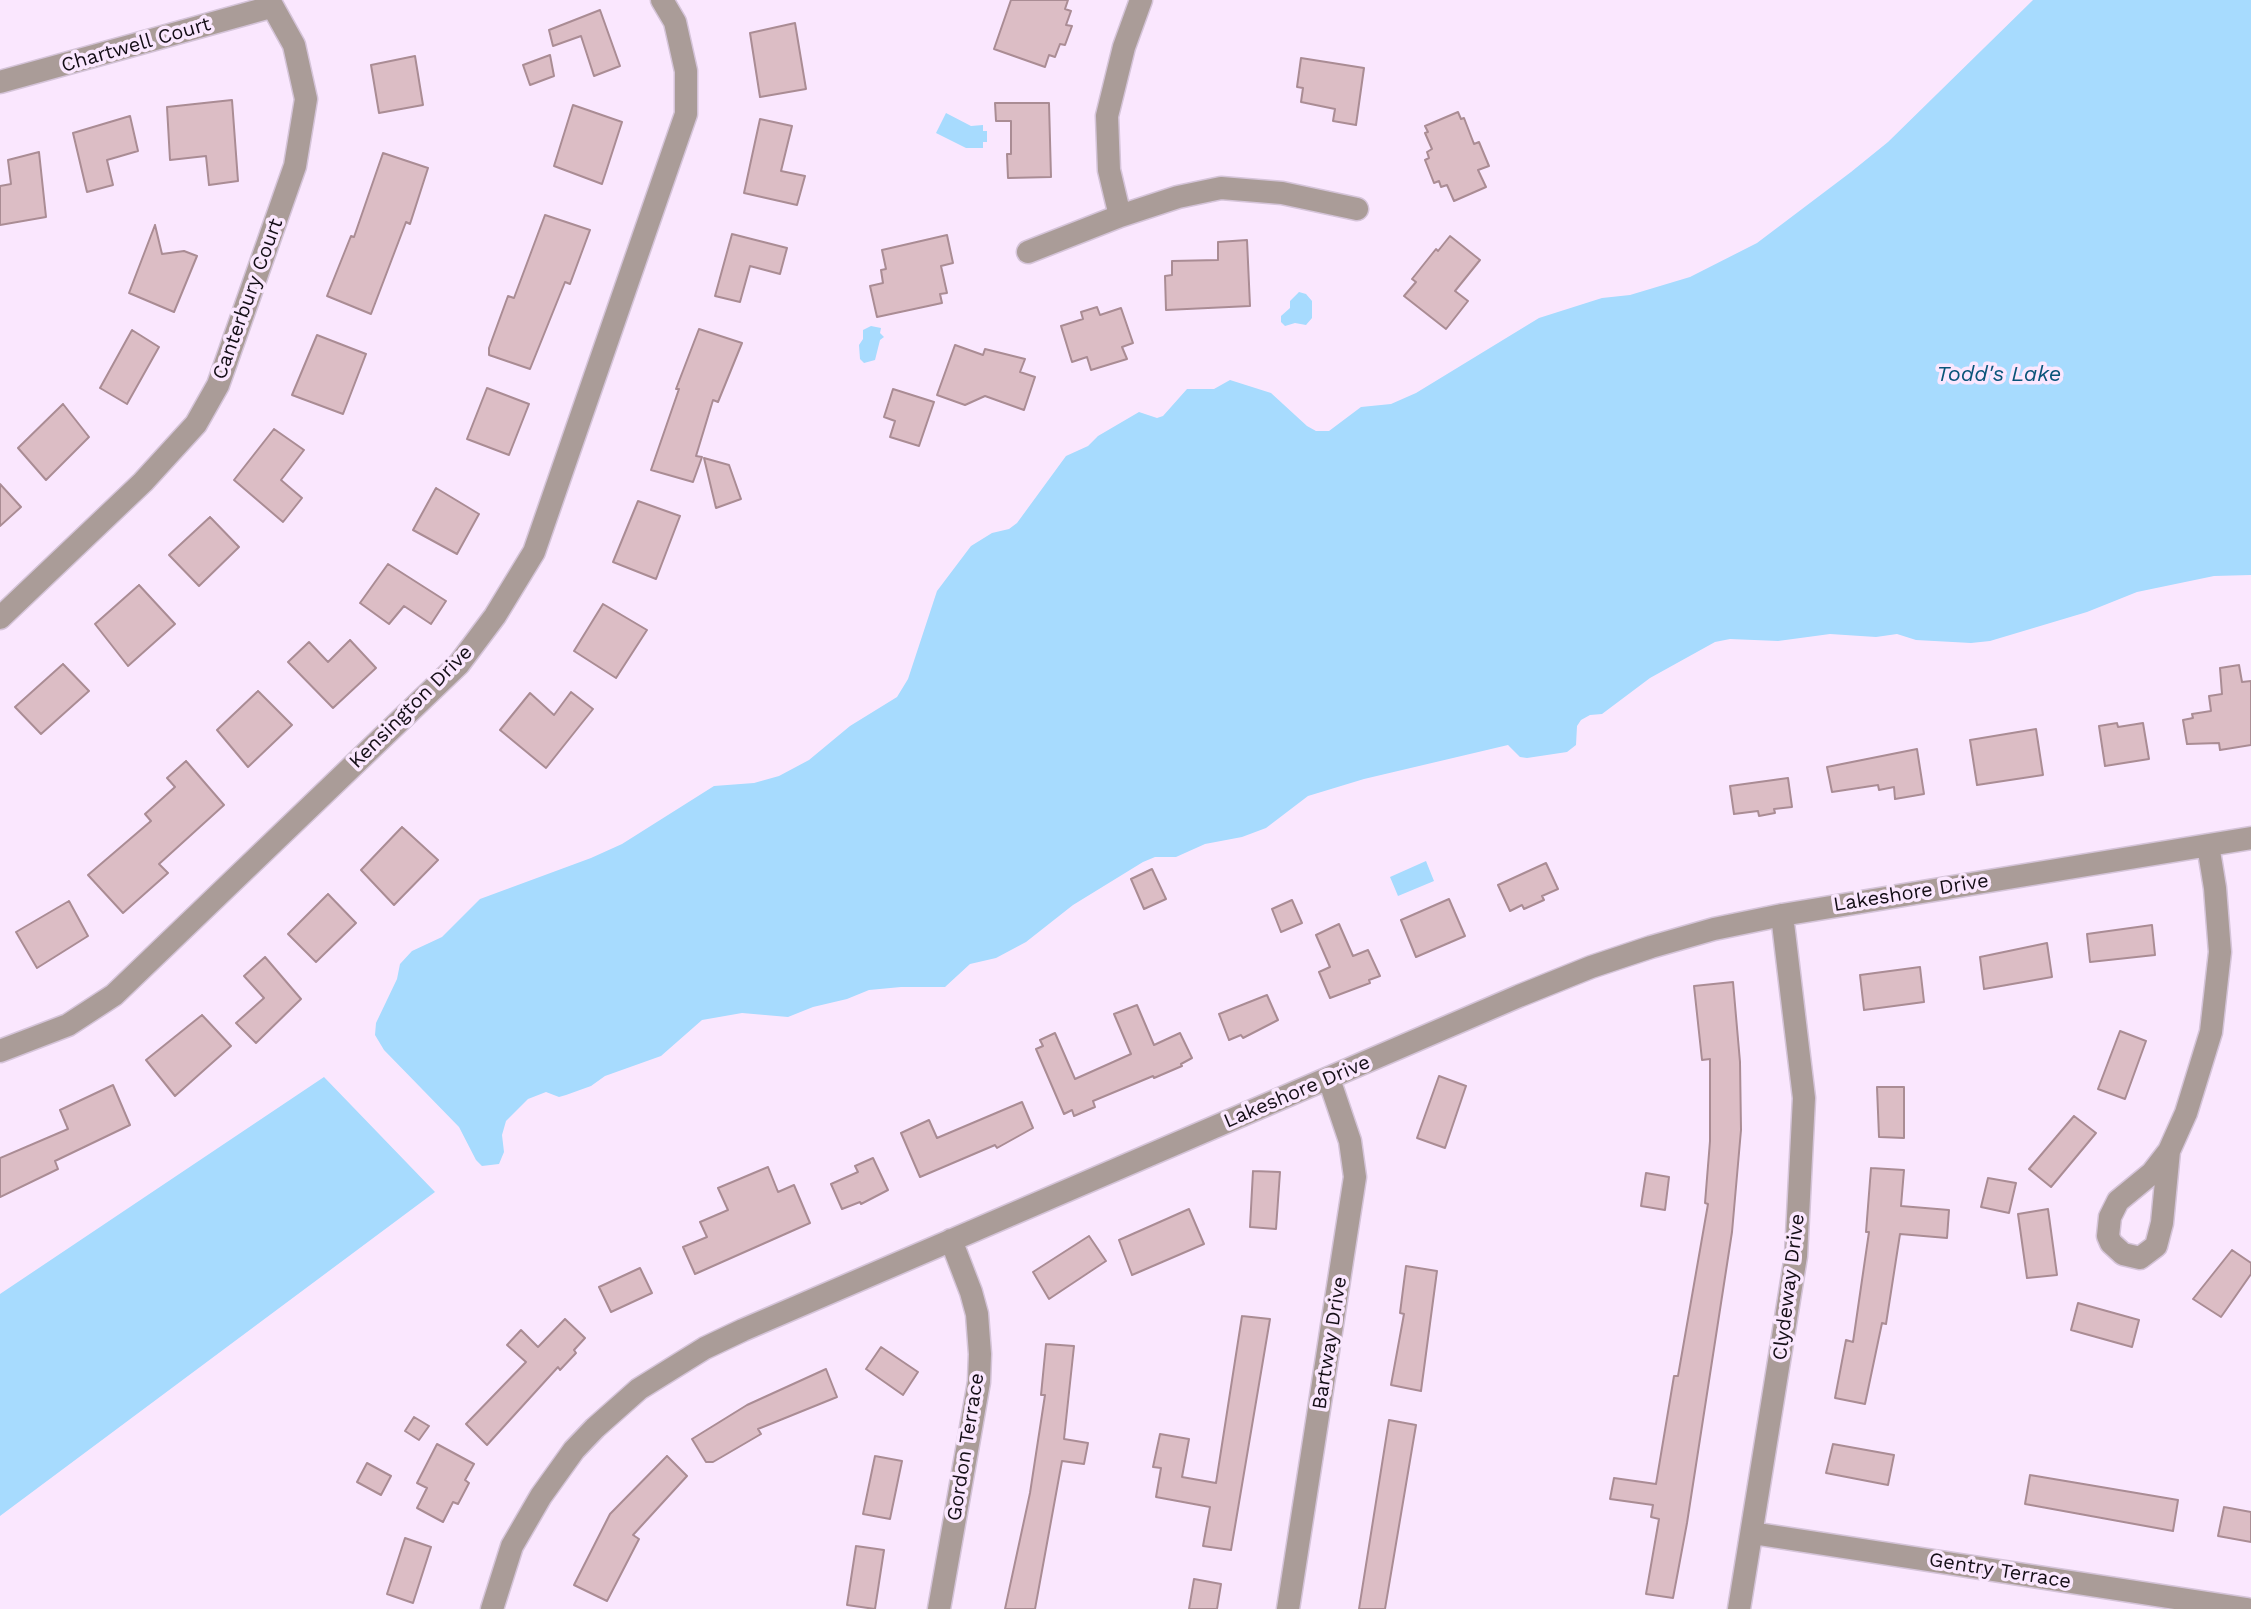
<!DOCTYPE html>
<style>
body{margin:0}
canvas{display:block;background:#fae7fe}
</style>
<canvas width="2251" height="1609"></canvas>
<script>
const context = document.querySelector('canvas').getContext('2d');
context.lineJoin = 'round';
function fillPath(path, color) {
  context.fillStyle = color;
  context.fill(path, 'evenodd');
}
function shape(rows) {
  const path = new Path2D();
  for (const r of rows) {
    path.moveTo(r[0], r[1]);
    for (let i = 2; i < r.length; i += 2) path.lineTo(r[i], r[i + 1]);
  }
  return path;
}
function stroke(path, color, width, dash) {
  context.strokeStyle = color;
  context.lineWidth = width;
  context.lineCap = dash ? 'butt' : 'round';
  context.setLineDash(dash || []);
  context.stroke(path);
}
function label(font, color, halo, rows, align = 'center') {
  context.font = font + ' "Work Sans",sans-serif';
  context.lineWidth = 7;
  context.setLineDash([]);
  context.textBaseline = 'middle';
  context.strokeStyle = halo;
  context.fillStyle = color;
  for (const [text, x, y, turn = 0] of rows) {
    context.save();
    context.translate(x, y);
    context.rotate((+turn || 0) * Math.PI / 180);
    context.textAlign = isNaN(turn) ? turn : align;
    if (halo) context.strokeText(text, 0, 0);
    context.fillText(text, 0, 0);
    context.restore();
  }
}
const water = shape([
 [2033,0,2251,0,2251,575,2214,576,2137,592,2087,612,1990,641,1971,643,1916,640,1897,634,1876,637,1830,634,1778,641,1730,639,1715,642,1650,678,1602,714,1590,715,1581,720,1577,726,1576,745,1567,752,1527,758,1520,757,1508,745,1364,779,1308,796,1266,828,1242,837,1205,844,1176,857,1155,857,1143,862,1073,905,1026,942,996,958,970,964,945,987,901,987,869,990,847,999,813,1007,788,1017,742,1013,702,1020,661,1056,605,1076,591,1086,566,1095,559,1097,546,1092,528,1099,506,1121,502,1135,504,1152,499,1164,482,1166,476,1160,459,1127,384,1050,375,1035,376,1023,397,979,400,964,412,951,442,937,480,899,591,858,622,844,714,786,754,783,779,776,809,760,850,726,897,697,908,679,937,591,971,546,992,533,1009,529,1017,523,1066,456,1088,446,1098,436,1139,412,1157,418,1163,416,1187,389,1214,389,1230,380,1271,393,1307,426,1316,431,1329,431,1361,407,1391,404,1416,393,1539,318,1602,298,1630,295,1690,277,1757,243,1851,172,1888,142],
 [946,113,971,126,983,125,983,131,987,131,987,142,983,142,983,148,966,148,936,133],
 [1299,292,1306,294,1312,301,1312,318,1306,325,1295,323,1285,326,1281,322,1281,316,1290,308,1290,301],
 [871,326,881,328,880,333,884,337,880,340,875,360,864,363,860,359,859,345,863,339,863,330],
 [1426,861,1434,881,1398,896,1390,877],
 [324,1077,435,1192,0,1516,0,1294]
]);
const building = shape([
 [1011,0,1068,0,1065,9,1071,11,1066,25,1072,26,1065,45,1060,44,1055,57,1049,55,1045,67,994,49,1011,0],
 [600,10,620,66,594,76,581,36,553,46,549,30,600,10],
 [795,23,806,89,760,97,750,33,795,23],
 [550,55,554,76,530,85,523,65,550,55],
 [415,56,423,105,379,113,371,65,415,56],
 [1301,58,1364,68,1356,125,1333,121,1335,109,1301,102,1303,88,1297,87,1301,58],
 [232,100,238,181,209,185,206,156,170,160,167,107,232,100],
 [995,103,1049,103,1051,177,1008,178,1007,154,1011,154,1011,121,996,121,995,103],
 [573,105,622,122,602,184,554,166,573,105],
 [1458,112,1461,119,1464,118,1474,144,1479,142,1489,166,1478,170,1486,187,1454,201,1447,185,1441,187,1439,181,1434,183,1425,160,1429,158,1427,152,1432,149,1425,133,1428,132,1425,126,1458,112],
 [130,116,138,151,107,160,113,185,87,192,73,133,130,116],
 [760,119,792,126,781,171,805,176,797,205,744,193,760,119],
 [39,152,46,217,0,225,0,186,11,184,8,160,39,152],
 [383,153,428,168,410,224,406,222,371,314,327,296,351,236,354,237,383,153],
 [545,215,590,230,570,284,565,282,530,369,489,355,489,348,508,296,514,298,545,215],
 [155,225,162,254,184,251,197,256,174,312,129,293,155,225],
 [732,234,787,248,780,274,750,266,740,302,715,296,732,234],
 [947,235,953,263,941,266,947,293,940,294,942,303,877,317,870,286,883,283,881,270,886,269,882,250,947,235],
 [1450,236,1480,260,1455,291,1468,301,1446,329,1404,296,1416,282,1412,279,1436,249,1438,251,1450,236],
 [1247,240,1250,306,1166,310,1165,276,1172,275,1172,261,1218,260,1218,242,1247,240],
 [1097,307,1100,315,1121,308,1133,343,1122,347,1127,359,1091,370,1087,357,1072,362,1061,326,1083,319,1081,312,1097,307],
 [699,329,742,343,718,402,713,400,696,456,702,457,693,482,651,470,679,389,676,389,699,329],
 [132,330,159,347,127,404,100,388,132,330],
 [317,335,366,354,343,414,292,395,317,335],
 [955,345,983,355,985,349,1025,359,1020,372,1035,377,1024,410,985,396,965,405,937,395,955,345],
 [487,388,529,404,509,455,467,439,487,388],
 [893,389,934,402,919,446,890,437,895,421,884,417,893,389],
 [63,404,89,437,46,480,18,448,63,404],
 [274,429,304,450,281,480,302,498,283,522,234,480,274,429],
 [704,458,729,465,741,499,716,508,704,458],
 [0,484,21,507,0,526,0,484],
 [436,488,479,514,457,554,413,530,436,488],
 [638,501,680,516,656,579,613,562,638,501],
 [210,517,239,547,199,586,169,555,210,517],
 [388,564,446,601,431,624,404,606,389,624,360,603,388,564],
 [139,585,175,624,128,666,95,624,139,585],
 [603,604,647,630,616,678,574,651,603,604],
 [350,640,376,668,333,708,288,662,309,642,328,662,350,640],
 [63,664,89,691,41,734,15,707,63,664],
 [2239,665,2242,682,2251,681,2251,745,2220,750,2219,743,2187,744,2183,720,2193,718,2192,714,2211,711,2209,696,2222,694,2220,668,2239,665],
 [258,691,292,725,248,767,217,730,258,691],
 [571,692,593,709,546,768,500,730,530,693,554,715,571,692],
 [2117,723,2118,727,2143,723,2149,759,2105,766,2099,726,2117,723],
 [2036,729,2043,775,1977,785,1970,740,2036,729],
 [1917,749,1924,794,1895,799,1894,787,1879,790,1878,785,1832,792,1827,767,1917,749],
 [186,761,224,805,159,864,168,873,123,913,88,875,151,821,145,814,175,787,167,778,186,761],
 [1788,778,1792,807,1774,809,1775,813,1759,816,1758,811,1734,814,1730,786,1788,778],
 [402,827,438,860,394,905,361,870,402,827],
 [1546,863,1558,889,1542,896,1544,900,1524,909,1522,905,1510,911,1498,885,1546,863],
 [1152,869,1166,899,1144,909,1131,879,1152,869],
 [328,894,356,923,316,962,288,934,328,894],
 [1449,899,1465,936,1416,957,1401,920,1449,899],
 [1292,900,1302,923,1281,932,1272,909,1292,900],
 [69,901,88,936,37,968,16,932,69,901],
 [1339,924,1353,956,1368,950,1380,976,1369,980,1370,983,1330,998,1319,972,1330,967,1316,935,1339,924],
 [2152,925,2155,955,2090,962,2087,934,2152,925],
 [2047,943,2052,977,1984,989,1980,957,2047,943],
 [265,957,301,999,256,1043,236,1023,264,998,244,976,265,957],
 [1920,967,1924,1002,1864,1010,1860,975,1920,967],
 [1733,982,1740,1062,1741,1130,1732,1232,1687,1523,1673,1598,1646,1594,1659,1519,1651,1517,1653,1505,1610,1499,1614,1478,1656,1484,1674,1376,1678,1376,1708,1204,1705,1203,1710,1141,1710,1059,1702,1060,1694,986,1733,982],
 [1267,995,1278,1020,1243,1038,1241,1035,1229,1040,1219,1014,1267,995],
 [1137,1005,1154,1045,1180,1033,1192,1058,1181,1064,1182,1066,1154,1078,1153,1076,1093,1101,1095,1107,1074,1116,1072,1110,1064,1114,1036,1049,1043,1046,1040,1040,1055,1033,1075,1079,1131,1054,1114,1014,1137,1005],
 [202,1015,231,1046,175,1096,146,1060,202,1015],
 [2120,1031,2146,1041,2125,1099,2098,1089,2120,1031],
 [1439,1076,1466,1086,1445,1148,1417,1138,1439,1076],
 [113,1085,130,1125,55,1161,58,1169,0,1197,0,1158,68,1129,60,1110,113,1085],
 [1877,1087,1904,1087,1904,1138,1879,1137,1877,1087],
 [1022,1102,1033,1128,997,1148,995,1145,920,1177,901,1133,929,1120,937,1138,1022,1102],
 [2074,1116,2096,1133,2051,1187,2029,1169,2074,1116],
 [873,1158,888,1190,861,1204,860,1202,842,1209,831,1184,858,1172,855,1166,873,1158],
 [768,1167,778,1192,794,1185,810,1223,695,1274,683,1247,707,1237,700,1222,728,1210,718,1188,768,1167],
 [1871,1168,1904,1170,1901,1206,1949,1210,1947,1238,1900,1234,1886,1324,1882,1323,1865,1404,1835,1398,1846,1340,1853,1342,1869,1232,1866,1232,1871,1168],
 [1253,1171,1280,1172,1276,1229,1250,1227,1253,1171],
 [1646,1173,1669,1177,1665,1210,1641,1206,1646,1173],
 [1988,1178,2016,1183,2009,1213,1981,1207,1988,1178],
 [1189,1209,1204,1244,1132,1275,1119,1240,1189,1209],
 [2048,1209,2057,1275,2027,1278,2018,1214,2048,1209],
 [1089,1236,1106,1261,1049,1299,1033,1272,1089,1236],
 [2232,1250,2251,1263,2251,1274,2221,1317,2193,1299,2232,1250],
 [1406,1266,1437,1271,1421,1391,1391,1385,1404,1314,1400,1313,1406,1266],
 [640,1268,652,1293,611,1312,599,1287,640,1268],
 [2078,1303,2139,1320,2132,1347,2071,1330,2078,1303],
 [1242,1316,1270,1319,1231,1550,1203,1546,1210,1507,1156,1497,1161,1468,1153,1467,1160,1434,1189,1439,1182,1477,1216,1483,1242,1316],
 [565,1319,585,1338,574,1350,576,1353,560,1370,558,1367,487,1445,466,1424,526,1362,507,1345,521,1330,538,1347,565,1319],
 [1046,1344,1074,1346,1064,1439,1088,1443,1084,1464,1062,1461,1035,1609,1005,1609,1030,1493,1045,1395,1041,1395,1046,1344],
 [881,1347,918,1372,903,1395,866,1369,881,1347],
 [826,1369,837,1397,758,1429,761,1434,713,1462,706,1462,692,1439,747,1405,826,1369],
 [414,1417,429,1426,419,1440,405,1431,414,1417],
 [1389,1420,1416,1425,1385,1609,1359,1609,1389,1420],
 [437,1444,474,1464,465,1480,469,1483,458,1504,453,1502,443,1522,417,1508,427,1488,417,1483,437,1444],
 [1833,1444,1894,1455,1888,1485,1826,1473,1833,1444],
 [667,1456,687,1476,633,1535,639,1539,607,1601,574,1585,610,1514,667,1456],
 [875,1456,902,1461,890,1519,863,1514,875,1456],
 [367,1463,391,1476,381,1495,357,1482,367,1463],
 [2030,1475,2178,1500,2173,1531,2025,1504,2030,1475],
 [2224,1507,2251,1512,2251,1542,2218,1536,2224,1507],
 [405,1538,431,1547,413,1603,387,1594,405,1538],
 [856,1546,884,1550,875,1609,847,1605,856,1546],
 [1194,1579,1221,1584,1217,1609,1189,1609,1194,1579]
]);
const minor = shape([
 [0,82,271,7],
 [1120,216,1109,170,1107,116,1124,47,1141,0],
 [1028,252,1120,216,1178,197,1221,188,1282,193,1357,209],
 [0,618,143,482,196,424,218,385,295,166,306,99,294,45,269,0],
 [0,1051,68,1025,114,995,459,664,495,616,534,552,686,114,686,71,675,22,662,0],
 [2169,1151,2162,1223,2156,1246,2140,1258,2123,1254,2111,1243,2108,1236,2110,1217,2118,1201,2152,1173,2169,1151,2186,1113,2211,1032,2220,952,2215,888,2208,845],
 [1752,1533,2247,1609],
 [492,1609,512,1546,541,1496,574,1450,595,1428,639,1389,705,1348,743,1330,1519,996,1591,967,1651,947,1714,929,1782,915,2251,838],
 [939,1609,979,1382,980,1354,977,1314,971,1292,951,1240],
 [1288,1609,1355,1177,1350,1141,1329,1079],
 [1739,1609,1796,1256,1804,1098,1782,915]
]);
const streetNames = [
 ["Chartwell Court",136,45,-16],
 ["Canterbury Court",248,299,-70],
 ["Kensington Drive",411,707,-45],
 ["Lakeshore Drive",1911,893,-9],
 ["Lakeshore Drive",1297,1092,-23],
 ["Clydeway Drive",1789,1287,-83],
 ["Bartway Drive",1330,1343,-81],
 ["Gordon Terrace",966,1447,-81],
 ["Gentry Terrace",2000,1571,9]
];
const waterNames = [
 ["Todd's Lake",1999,375]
];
fillPath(water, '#a7dbfe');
fillPath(building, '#dcbdc5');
stroke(building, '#aa8c94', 2);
stroke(minor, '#d5c4d9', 25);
stroke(minor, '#aa9c98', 22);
label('20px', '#140e16', '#fae7fe', streetNames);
label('italic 22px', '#095479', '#fae7fe', waterNames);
</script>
